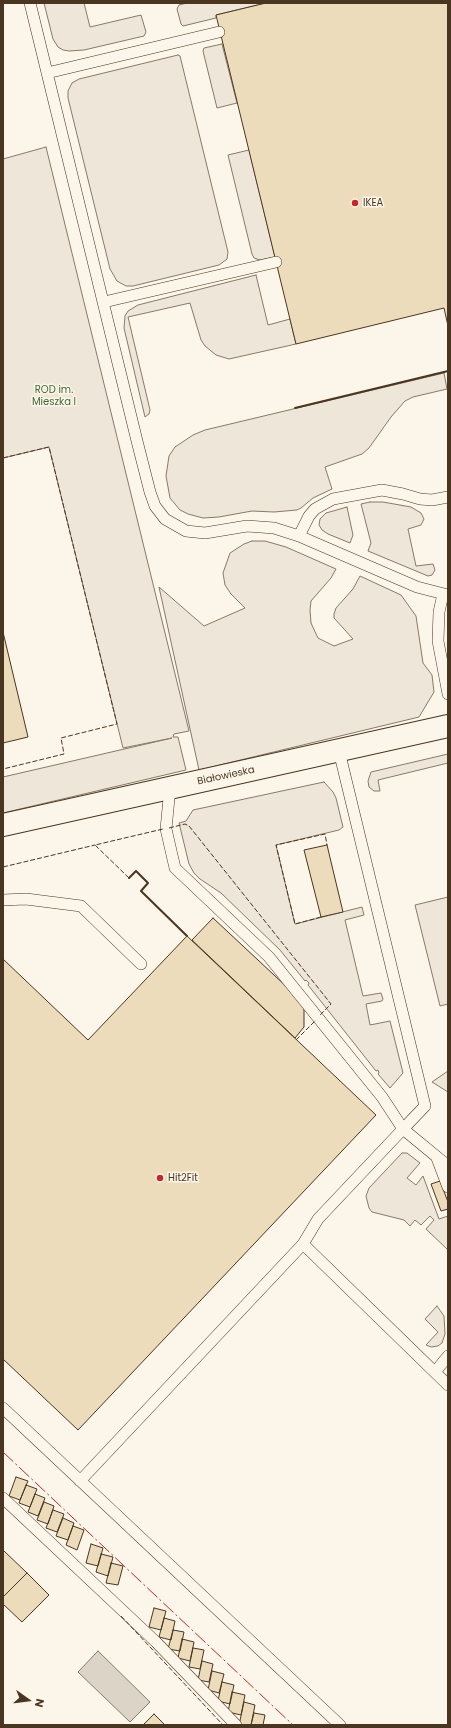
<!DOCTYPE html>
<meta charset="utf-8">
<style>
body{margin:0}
#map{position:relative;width:451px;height:1728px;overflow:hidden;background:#fbf6e9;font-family:Poppins,sans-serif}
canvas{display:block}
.frame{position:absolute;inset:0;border:4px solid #4a3520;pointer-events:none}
.north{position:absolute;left:8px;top:1680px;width:40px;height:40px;-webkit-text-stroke:3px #fbf6e9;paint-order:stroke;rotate:104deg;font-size:11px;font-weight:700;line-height:16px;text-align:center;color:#4a3520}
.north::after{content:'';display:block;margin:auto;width:14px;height:18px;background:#4a3520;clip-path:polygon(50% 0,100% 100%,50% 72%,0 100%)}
</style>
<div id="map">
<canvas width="451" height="1728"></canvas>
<div class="frame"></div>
<div class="north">N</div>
</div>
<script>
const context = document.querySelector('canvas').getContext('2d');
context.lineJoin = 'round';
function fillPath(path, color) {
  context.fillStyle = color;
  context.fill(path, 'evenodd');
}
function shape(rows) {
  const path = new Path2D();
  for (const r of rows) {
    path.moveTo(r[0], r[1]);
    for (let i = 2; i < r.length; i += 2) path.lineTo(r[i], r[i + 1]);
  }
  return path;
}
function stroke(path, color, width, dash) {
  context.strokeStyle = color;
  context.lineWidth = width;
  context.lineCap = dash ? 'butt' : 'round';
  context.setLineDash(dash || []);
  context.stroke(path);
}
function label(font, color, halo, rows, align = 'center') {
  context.font = font + ' Poppins,sans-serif';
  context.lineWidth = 3;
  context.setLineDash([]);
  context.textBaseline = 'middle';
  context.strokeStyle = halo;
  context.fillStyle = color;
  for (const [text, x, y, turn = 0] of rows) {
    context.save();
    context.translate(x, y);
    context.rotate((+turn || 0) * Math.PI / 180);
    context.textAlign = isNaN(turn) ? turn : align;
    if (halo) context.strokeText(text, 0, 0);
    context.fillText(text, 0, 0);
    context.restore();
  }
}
const green = shape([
 [44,3,84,3,90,27,141,15,146,32,144,36,84,50,69,51,63,50,58,47,53,39,44,3],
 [187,3,266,3,216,15,216,18,183,26,181,24,177,9,179,5,187,3],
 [222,44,237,103,217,108,203,51,204,48,222,44],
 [178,55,180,56,228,252,227,259,219,265,133,286,126,286,117,281,110,269,68,98,68,91,72,83,79,79,178,55],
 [46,147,189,731,174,734,173,737,178,737,186,770,3,813,3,777,172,738,123,748,49,447,3,458,3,159,46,147],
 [249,150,275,257,260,260,254,258,252,254,228,155,249,150],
 [256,275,268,325,290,319,296,344,229,359,216,355,205,346,201,340,190,303,128,317,150,410,149,414,145,417,124,328,125,316,128,311,138,305,256,275],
 [444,373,447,389,413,397,405,401,391,417,369,448,362,454,325,467,332,489,313,498,301,508,297,510,274,512,252,511,219,517,203,518,188,514,180,510,170,498,166,476,169,456,175,447,193,435,205,430,444,373],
 [370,502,383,502,411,507,421,513,424,519,421,525,408,529,416,566,433,564,435,570,432,575,428,576,368,551,371,543,361,504,370,502],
 [347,507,353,535,350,543,328,534,322,530,319,525,320,519,326,513,347,507],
 [252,541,265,541,286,547,336,569,331,578,311,601,310,610,311,623,318,638,334,646,353,639,334,618,334,614,336,608,353,589,360,576,401,595,416,616,423,663,432,675,434,692,419,717,199,770,159,587,204,626,245,608,231,594,225,585,223,573,230,553,244,544,252,541],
 [448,754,448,763,378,780,380,791,374,791,369,787,368,781,371,772,448,754],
 [324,782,333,792,336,798,343,827,339,830,276,845,295,924,362,907,364,915,345,920,363,996,381,993,383,999,382,1001,366,1004,370,1025,390,1021,403,1073,390,1088,378,1074,379,1073,378,1070,376,1071,308,985,309,983,306,980,305,981,280,950,221,893,200,879,194,873,189,864,180,827,179,823,186,821,193,810,324,782],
 [448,897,448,1004,440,1006,415,905,448,897],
 [448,1071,448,1092,432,1082,448,1071],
 [402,1153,407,1153,420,1163,407,1178,416,1185,423,1176,439,1219,448,1216,448,1250,426,1229,434,1220,430,1216,421,1225,415,1220,410,1226,404,1220,372,1212,369,1208,366,1196,369,1188,402,1153],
 [437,1306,444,1316,445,1334,442,1343,438,1346,431,1347,426,1345,438,1332,425,1319,437,1306]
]);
const water = shape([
 [98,1651,150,1702,130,1722,78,1672,98,1651]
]);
const building = shape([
 [266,3,448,3,448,326,444,308,296,344,216,15,266,3],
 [3,632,28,737,3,743,3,632],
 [327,845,343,912,321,917,304,850,327,845],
 [213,918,304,1003,304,1027,295,1038,192,940,213,918],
 [187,936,376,1115,78,1430,3,1359,3,959,88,1040,187,936],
 [440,1181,448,1202,448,1209,441,1211,431,1184,440,1181],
 [16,1477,28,1481,20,1500,9,1496,16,1477],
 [26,1485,37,1489,30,1507,19,1503,26,1485],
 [35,1494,45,1498,38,1516,28,1512,35,1494],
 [44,1502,54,1506,48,1524,37,1520,44,1502],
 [53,1510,64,1514,57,1532,46,1528,53,1510],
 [63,1518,74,1523,68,1540,56,1536,63,1518],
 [73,1526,84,1530,77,1550,66,1545,73,1526],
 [91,1544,103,1548,98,1566,86,1563,91,1544],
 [3,1550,27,1573,3,1597,3,1550],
 [101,1554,113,1557,108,1576,96,1572,101,1554],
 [111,1563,123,1566,118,1585,106,1583,111,1563],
 [27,1573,49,1595,22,1622,3,1604,3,1597,27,1573],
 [154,1608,166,1611,161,1630,149,1627,154,1608],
 [164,1618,175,1621,171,1640,159,1637,164,1618],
 [173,1630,184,1632,180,1651,168,1649,173,1630],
 [182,1639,194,1642,190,1661,178,1658,182,1639],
 [193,1648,204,1650,200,1669,189,1667,193,1648],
 [202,1661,213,1664,209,1682,198,1680,202,1661],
 [212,1671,224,1674,219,1693,208,1690,212,1671],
 [222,1682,234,1685,230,1704,218,1701,222,1682],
 [232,1692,245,1695,241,1715,228,1712,232,1692],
 [244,1702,255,1705,251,1725,239,1725,244,1702],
 [254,1713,265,1715,263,1725,251,1725,254,1713],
 [154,1714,165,1725,143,1725,154,1714]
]);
const service = shape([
 [30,3,137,441,150,492,155,506,165,519,186,531,205,533,247,526,274,528,299,536,417,587,448,595],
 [47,73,219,32],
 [104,302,276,262],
 [299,536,309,516,315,509,333,499,382,490,403,494,420,499,432,500,448,497],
 [443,594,439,612,438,641,448,694],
 [339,751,425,1106,403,1129,448,1166],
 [3,900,26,899,81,906,141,964],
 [437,1158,448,1187],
 [303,1244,448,1385],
 [435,1372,448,1356],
 [3,1408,340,1725],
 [80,1481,303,1244,318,1219,403,1129,382,1097,269,957,175,868,166,829,170,788],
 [3,1498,156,1642,236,1725]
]);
const minor = shape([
 [3,825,448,726]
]);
const fence = shape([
 [3,458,49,447,117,724,61,738,64,754,3,769],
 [169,828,185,824,189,826,331,1004,320,1015],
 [3,867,95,845],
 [129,878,95,845,163,829],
 [321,917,295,924,276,845,325,834,327,845],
 [296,1040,316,1020],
 [121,1616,223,1725]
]);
const wall = shape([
 [295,408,448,371],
 [129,878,136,871,148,883,141,891,187,936]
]);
const power = shape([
 [3,1452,293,1725]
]);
const markers = [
 [355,203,4,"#c62828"],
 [160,1178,4,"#c62828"]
];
const poiNames = [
 ["IKEA",363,203],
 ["Hit2Fit",168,1178]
];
const parkNames = [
 ["ROD im.",54,390],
 ["Mieszka I",54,402]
];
const streetNames = [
 ["Białowieska",226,776,-12]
];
fillPath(green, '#ede6d9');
stroke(green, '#887966', 1);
fillPath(water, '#dcd4c6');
stroke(water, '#887966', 1);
fillPath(building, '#ecdcbc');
stroke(building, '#4a3520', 1);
stroke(service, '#4a3520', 12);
stroke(minor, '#4a3520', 24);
stroke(service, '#fbf6e9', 11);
stroke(minor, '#fbf6e9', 22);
stroke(fence, '#4a3520', 1, [5, 2]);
stroke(wall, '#4a3520', 2);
stroke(power, '#c62828', 1, [14, 3, 2, 3]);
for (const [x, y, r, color] of markers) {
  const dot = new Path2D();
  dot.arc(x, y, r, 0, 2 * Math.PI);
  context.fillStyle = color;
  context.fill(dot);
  stroke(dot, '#fbf6e9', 1.5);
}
label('10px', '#4a3520', '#fbf6e9', poiNames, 'left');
label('10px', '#436837', '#fbf6e9', parkNames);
label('10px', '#4a3520', '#fbf6e9', streetNames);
</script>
